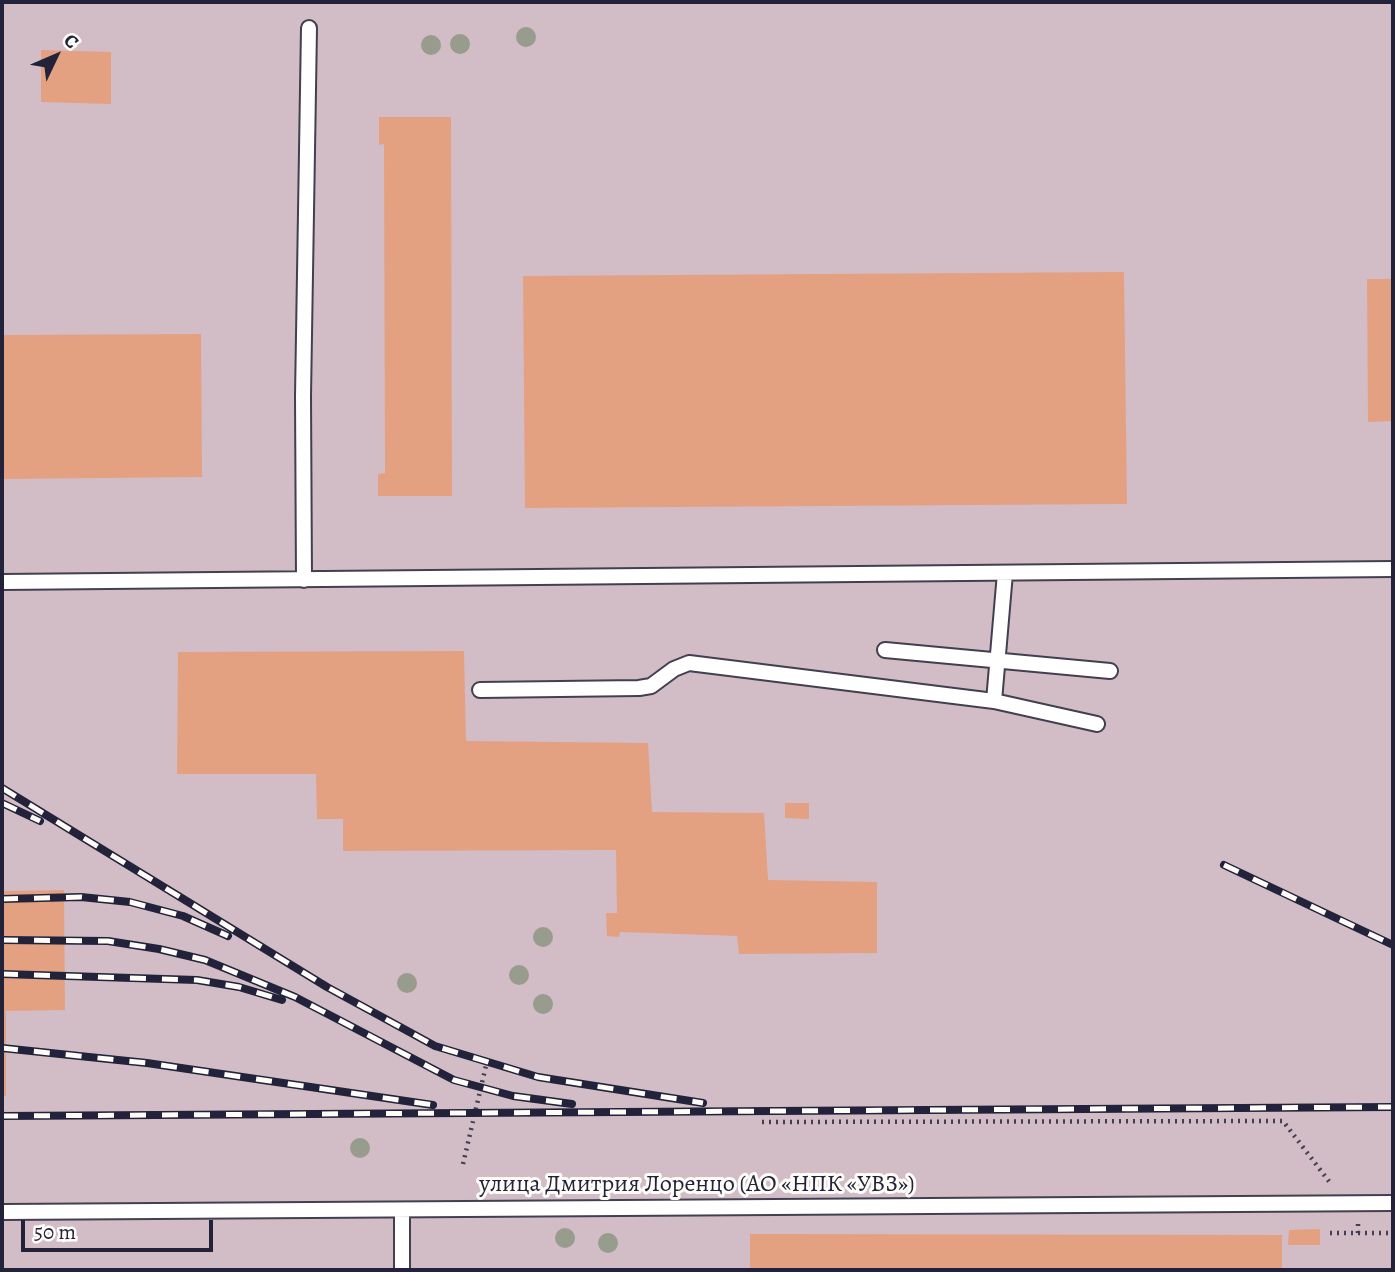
<!DOCTYPE html>
<meta charset="utf-8">
<style>
body{margin:0}
#map{position:relative;width:1395px;height:1272px;overflow:hidden;background:#f7e4cd;font-family:Alegreya,serif}
canvas{display:block}
.frame{position:absolute;inset:0;border:4px solid #22223b;pointer-events:none}
.north{position:absolute;left:21px;top:21px;width:70px;height:70px;-webkit-text-stroke:5px #fdfcf7;paint-order:stroke;rotate:46deg;font-size:19px;font-weight:700;line-height:28px;text-align:center;color:#22223b}
.north::after{content:'';display:block;margin:auto;width:24px;height:32px;background:#22223b;clip-path:polygon(50% 0,100% 100%,50% 72%,0 100%)}
.scale{position:absolute;left:21px;top:1220px;width:192px;height:32px;box-sizing:border-box;border:4px solid #22223b;border-top:0;padding-left:9px;font-size:21px;line-height:24px;white-space:nowrap;color:#22223b;-webkit-text-stroke:5px #fdfcf7;paint-order:stroke}
</style>
<div id="map">
<canvas width="1395" height="1272"></canvas>
<div class="frame"></div>
<div class="north">С</div>
<div class="scale">50 m</div>
</div>
<script>
const context = document.querySelector('canvas').getContext('2d');
context.lineJoin = 'round';
function fillPath(path, color) {
  context.fillStyle = color;
  context.fill(path, 'evenodd');
}
function shape(rows) {
  const path = new Path2D();
  for (const r of rows) {
    path.moveTo(r[0], r[1]);
    for (let i = 2; i < r.length; i += 2) path.lineTo(r[i], r[i + 1]);
  }
  return path;
}
function stroke(path, color, width, dash) {
  context.strokeStyle = color;
  context.lineWidth = width;
  context.lineCap = dash ? 'butt' : 'round';
  context.setLineDash(dash || []);
  context.stroke(path);
}
function label(font, color, halo, rows, align = 'center') {
  context.font = font + ' Alegreya,serif';
  context.lineWidth = 6;
  context.setLineDash([]);
  context.textBaseline = 'middle';
  context.strokeStyle = halo;
  context.fillStyle = color;
  for (const [text, x, y, turn = 0] of rows) {
    context.save();
    context.translate(x, y);
    context.rotate((+turn || 0) * Math.PI / 180);
    context.textAlign = isNaN(turn) ? turn : align;
    if (halo) context.strokeText(text, 0, 0);
    context.fillText(text, 0, 0);
    context.restore();
  }
}
const industrial = shape([
 [2,2,1393,2,1393,1270,2,1270]
]);
const building = shape([
 [41,50,111,52,111,104,41,102],
 [379,117,451,117,452,496,378,496,378,474,385,473,384,144,379,145],
 [1124,272,1127,504,525,508,523,276],
 [1367,279,1393,279,1393,421,1368,422],
 [201,334,202,477,2,479,2,335],
 [464,651,466,741,648,743,652,812,764,813,768,880,877,882,877,953,739,954,737,936,620,932,619,937,607,936,606,913,617,913,616,850,343,851,343,819,317,819,316,774,177,774,178,652],
 [785,803,809,803,809,819,785,818],
 [64,890,65,1010,6,1011,6,1096,2,1096,2,891],
 [1320,1229,1320,1245,1288,1245,1289,1230],
 [750,1234,1282,1235,1282,1270,750,1270]
]);
const path = shape([
 [762,1122,1283,1121,1331,1184],
 [463,1164,488,1057],
 [1330,1233,1393,1233],
 [1358,1233,1358,1220]
]);
const service = shape([
 [304,580,303,396,309,28],
 [2,582,1393,569],
 [885,650,1110,671],
 [480,690,639,688,651,686,674,669,689,663,994,701,1005,573],
 [994,701,1097,724],
 [402,1210,402,1270],
 [2,1212,1393,1203]
]);
const rail = shape([
 [2,788,327,987,435,1046,538,1077,703,1103],
 [2,803,40,821],
 [1224,865,1393,945],
 [2,899,81,897,130,902,183,916,228,936],
 [2,940,108,941,159,949,205,960,295,997,454,1080,513,1096,572,1104],
 [2,974,197,980,239,987,282,1000],
 [2,1048,147,1063,433,1105],
 [2,1116,1393,1107]
]);
const trees = [
 [526,37],
 [460,44],
 [431,45],
 [543,937],
 [519,975],
 [407,983],
 [543,1004],
 [360,1148],
 [565,1238],
 [608,1243]
];
const streetNames = [
 ["улица Дмитрия Лоренцо (АО «НПК «УВЗ»)",697,1185]
];
fillPath(industrial, '#d2bdc6');
fillPath(building, '#e3a181');
stroke(service, '#423f51', 18);
stroke(path, '#423f51', 4.5, [2, 5]);
stroke(service, '#fff', 14);
stroke(rail, '#22223b', 8);
stroke(rail, '#fdfcf7', 5, [16]);
context.fillStyle = '#979c8d';
for (const [x, y] of trees) {
  context.beginPath();
  context.arc(x, y, 10, 0, 2 * Math.PI);
  context.fill();
}
label('24px', '#22223b', '#fdfcf7', streetNames);
</script>
